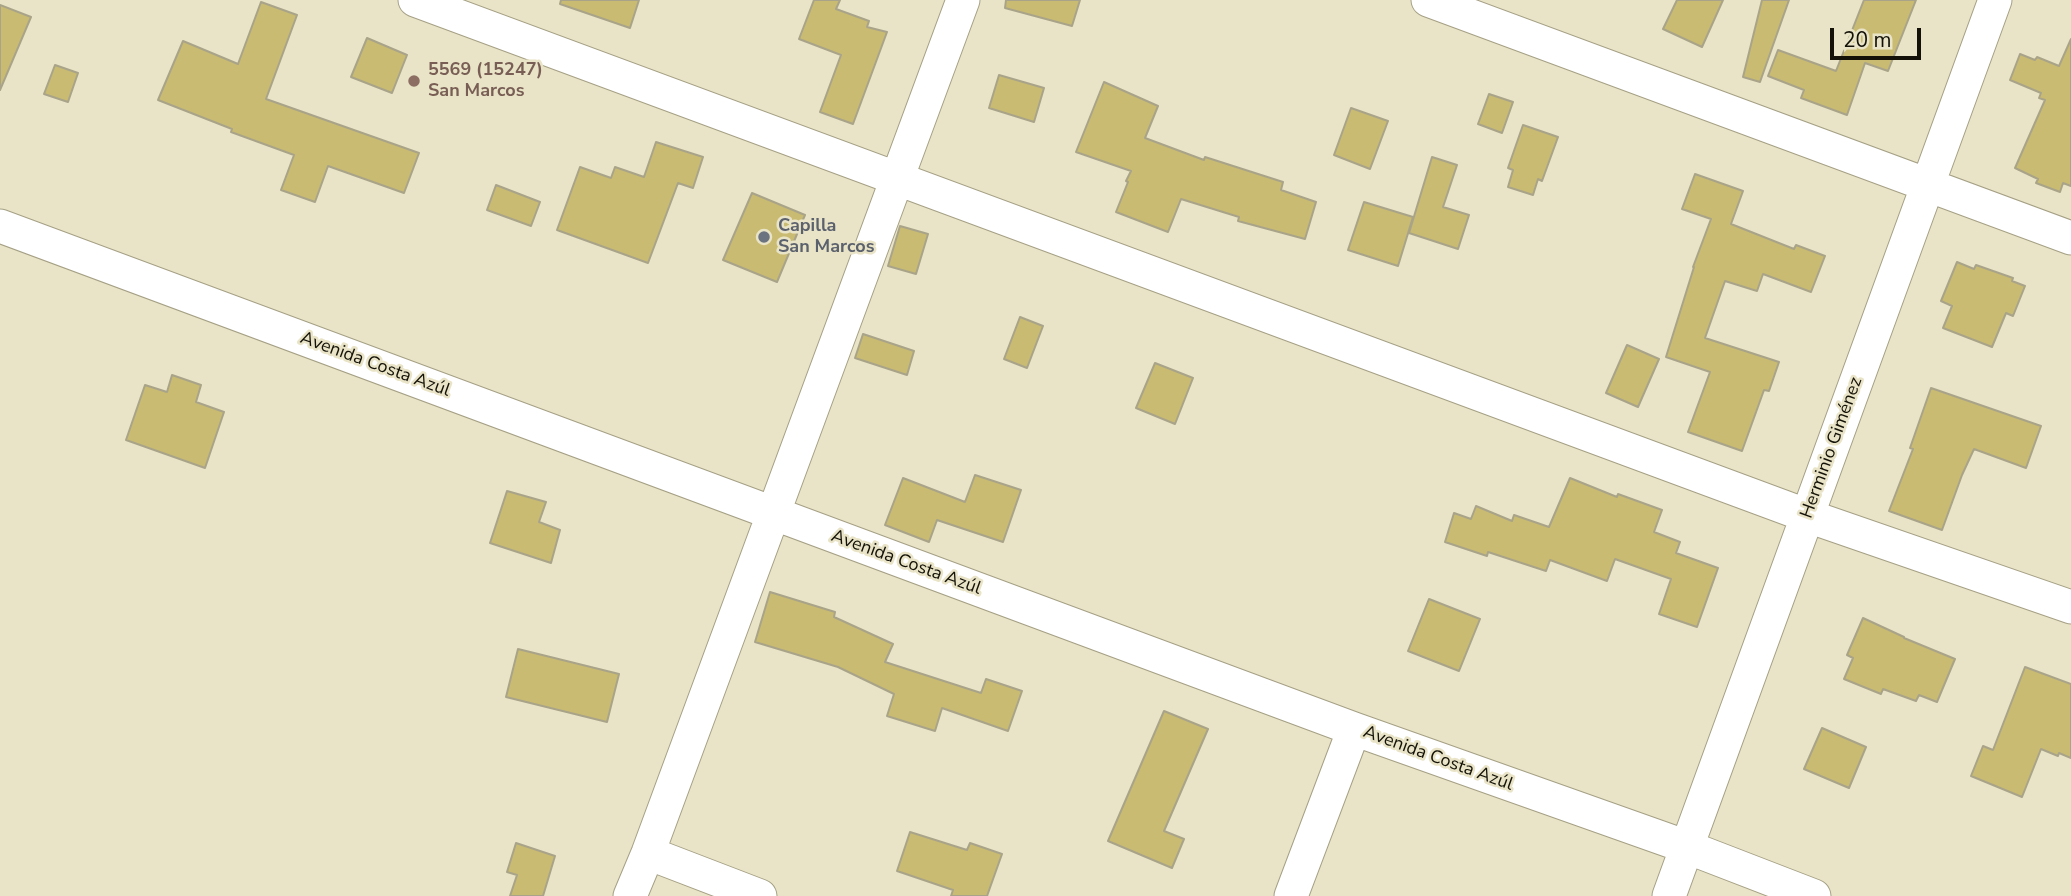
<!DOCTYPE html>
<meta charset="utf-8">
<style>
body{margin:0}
#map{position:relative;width:2071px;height:896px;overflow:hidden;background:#e9e4c7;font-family:"Nunito Sans",sans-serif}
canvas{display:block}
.scale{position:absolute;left:1830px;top:28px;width:91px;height:32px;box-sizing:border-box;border:4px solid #141208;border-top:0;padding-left:9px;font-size:21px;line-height:24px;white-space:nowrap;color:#141208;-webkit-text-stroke:5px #e9e4c7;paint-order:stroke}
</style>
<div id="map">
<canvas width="2071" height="896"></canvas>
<div class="scale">20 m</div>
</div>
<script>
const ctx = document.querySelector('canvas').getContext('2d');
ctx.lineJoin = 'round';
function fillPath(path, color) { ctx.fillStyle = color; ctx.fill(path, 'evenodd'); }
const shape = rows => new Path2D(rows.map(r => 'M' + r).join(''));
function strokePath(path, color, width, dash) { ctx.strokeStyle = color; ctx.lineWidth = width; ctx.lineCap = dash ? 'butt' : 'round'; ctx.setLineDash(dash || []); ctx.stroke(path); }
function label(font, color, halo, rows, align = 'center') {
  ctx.font = font + ' "Nunito Sans",sans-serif'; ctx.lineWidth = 5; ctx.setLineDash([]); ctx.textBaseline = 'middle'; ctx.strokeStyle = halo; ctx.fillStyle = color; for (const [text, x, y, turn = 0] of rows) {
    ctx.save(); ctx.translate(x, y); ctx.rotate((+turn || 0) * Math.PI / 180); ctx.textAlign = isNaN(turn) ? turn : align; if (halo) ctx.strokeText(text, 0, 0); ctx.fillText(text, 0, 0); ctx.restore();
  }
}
const building = shape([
 [561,0,639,0,630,28,560,4,561,0],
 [814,0,840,0,836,9,869,21,867,27,887,32,853,124,820,112,841,55,799,39,814,0],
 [1006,0,1080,0,1072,26,1005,8,1006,0],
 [1677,0,1723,0,1702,47,1663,29,1677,0],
 [1762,0,1789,0,1760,82,1743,77,1762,0],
 [1864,0,1916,0,1888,71,1865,63,1847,115,1801,98,1804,90,1768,76,1778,50,1836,71,1864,0],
 [261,2,297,15,266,99,419,153,404,193,328,166,315,202,281,190,294,155,231,132,232,129,158,100,183,41,238,64,261,2],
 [0,5,31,17,0,90,0,5],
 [367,38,407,55,392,93,351,77,367,38],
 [2071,39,2071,186,2063,183,2060,192,2036,183,2038,179,2015,168,2045,100,2039,98,2041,93,2010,80,2020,54,2035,60,2037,57,2059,66,2071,39],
 [55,65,78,73,68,102,44,94,55,65],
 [999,75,1044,88,1034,122,989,108,999,75],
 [1104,82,1158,106,1145,138,1204,160,1205,157,1283,182,1281,190,1316,202,1305,239,1238,221,1239,217,1181,199,1168,232,1116,212,1128,182,1126,181,1131,171,1076,152,1104,82],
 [1489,94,1513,102,1502,133,1478,124,1489,94],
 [1351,108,1388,121,1370,169,1334,155,1351,108],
 [1523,125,1558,137,1542,181,1538,179,1533,195,1508,187,1513,170,1508,168,1523,125],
 [656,142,703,157,693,188,678,183,648,263,557,230,580,167,611,178,615,167,644,177,656,142],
 [1432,157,1457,165,1443,207,1469,215,1458,249,1409,233,1432,157],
 [1695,174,1743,191,1731,224,1794,249,1796,245,1825,256,1811,292,1763,274,1757,291,1725,281,1705,338,1779,362,1769,391,1764,390,1742,451,1688,432,1710,372,1666,357,1694,267,1693,267,1711,219,1682,209,1695,174],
 [496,185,540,202,531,226,487,210,496,185],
 [752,193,805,215,777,282,723,260,752,193],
 [1364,202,1413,217,1398,266,1348,250,1364,202],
 [900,226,928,234,916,274,888,266,900,226],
 [1957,262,1974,269,1976,265,2013,278,2012,281,2025,286,2013,316,2006,313,1992,347,1943,328,1952,306,1941,301,1957,262],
 [1020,317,1043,326,1027,368,1004,359,1020,317],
 [863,334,914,351,907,375,855,358,863,334],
 [1627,345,1659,359,1638,407,1606,393,1627,345],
 [1155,363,1193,378,1175,424,1136,408,1155,363],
 [172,375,201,385,196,402,224,412,205,468,126,440,145,385,167,392,172,375],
 [1931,388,2041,426,2026,468,1974,449,1962,475,1942,530,1889,511,1913,449,1910,448,1931,388],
 [975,475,1021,490,1003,542,937,520,929,542,885,525,903,478,965,502,975,475],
 [1570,478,1617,497,1618,494,1662,510,1654,532,1680,542,1676,553,1718,568,1697,627,1659,614,1671,579,1615,559,1607,581,1550,560,1546,571,1488,552,1487,556,1445,542,1454,513,1471,519,1476,506,1512,521,1514,515,1549,527,1570,478],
 [507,491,546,502,539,522,560,530,551,563,490,543,507,491],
 [770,592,835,612,834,617,893,644,885,662,981,693,986,679,1022,691,1008,731,942,708,935,731,887,716,894,694,838,667,755,642,770,592],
 [1429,599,1480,619,1459,671,1408,651,1429,599],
 [1863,618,1904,637,1904,638,1955,659,1937,702,1919,695,1916,701,1883,689,1881,694,1844,679,1853,658,1847,655,1863,618],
 [518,649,619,674,607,722,506,697,518,649],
 [2025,667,2071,684,2071,758,2059,753,2058,756,2041,749,2022,797,1971,776,1983,746,1993,750,2025,667],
 [1164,711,1208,729,1164,831,1184,839,1172,868,1108,841,1164,711],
 [1822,728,1866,747,1849,788,1804,769,1822,728],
 [910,832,967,850,970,843,1002,854,987,896,951,896,953,890,897,871,910,832],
 [516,843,555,856,543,896,510,896,517,875,507,872,516,843]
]);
const minor = shape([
 [415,0,1808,516,2071,607],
 [1428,0,2071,238],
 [0,226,1354,729,1687,847,1814,896],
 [648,853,760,896],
 [630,896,648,853,963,0],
 [1291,896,1354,729],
 [1669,896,1995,0]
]);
const markers = [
 [414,81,7,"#8d6e63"],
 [764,237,7,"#6b7280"]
];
const educationNames = [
 ["5569 (15247)",428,71],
 ["San Marcos",428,92]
];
const worshipNames = [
 ["Capilla",778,227],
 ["San Marcos",778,248]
];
const streetNames = [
 ["Avenida Costa Azúl",375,365,20],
 ["Herminio Giménez",1832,448,-70],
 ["Avenida Costa Azúl",906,563,20],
 ["Avenida Costa Azúl",1438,759,20]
];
fillPath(building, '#c9bb71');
strokePath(building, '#a9a489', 2);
strokePath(minor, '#a5a085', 35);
strokePath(minor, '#fff', 33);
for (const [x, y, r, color] of markers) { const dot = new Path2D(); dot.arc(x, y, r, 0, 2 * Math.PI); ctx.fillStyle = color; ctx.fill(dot); strokePath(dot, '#e9e4c7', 2.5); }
label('bold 18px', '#785e54', '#e9e4c7', educationNames, 'left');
label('bold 18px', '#5b616d', '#e9e4c7', worshipNames, 'left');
label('18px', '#141208', '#e9e4c7', streetNames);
</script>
